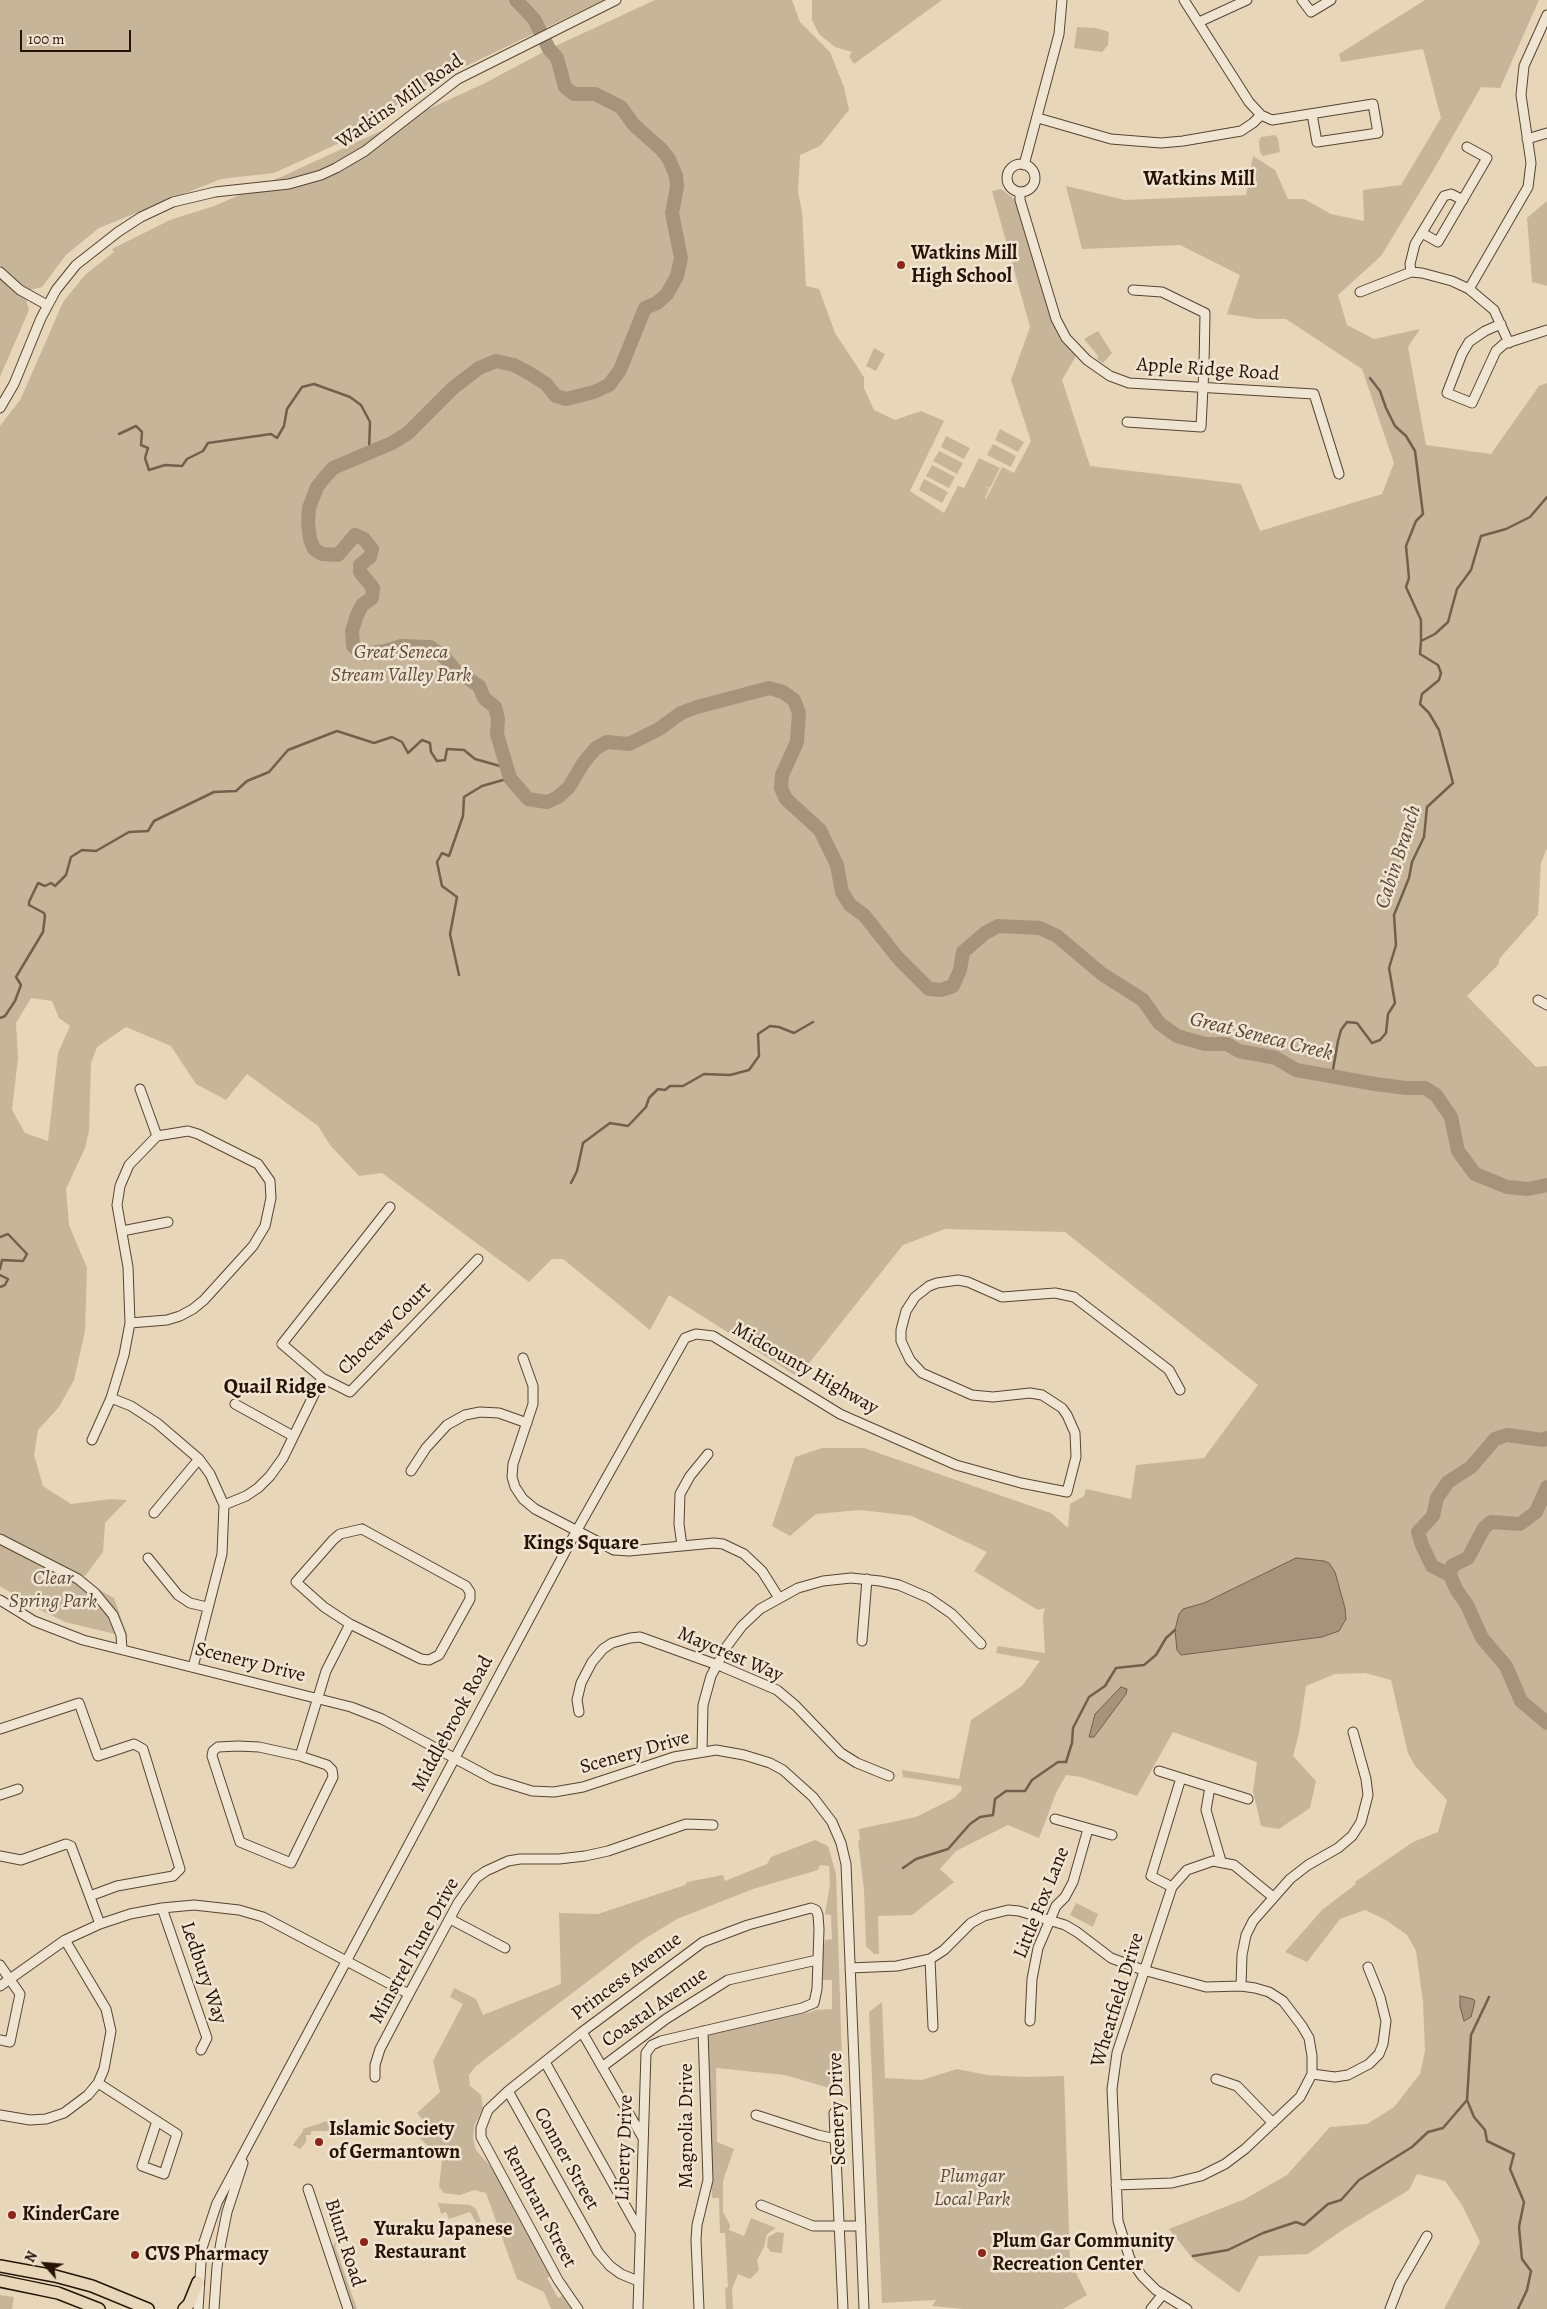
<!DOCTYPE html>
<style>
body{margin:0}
#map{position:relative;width:1547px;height:2309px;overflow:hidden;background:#e8d6b9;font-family:Alegreya,serif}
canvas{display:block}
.north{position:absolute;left:20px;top:2239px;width:50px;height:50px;-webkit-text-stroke:4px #f0e4d2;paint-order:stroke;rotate:297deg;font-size:14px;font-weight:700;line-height:20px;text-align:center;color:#271205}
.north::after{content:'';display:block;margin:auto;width:18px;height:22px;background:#271205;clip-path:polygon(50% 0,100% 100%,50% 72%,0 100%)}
.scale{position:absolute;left:20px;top:30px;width:111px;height:22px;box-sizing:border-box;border:2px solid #271205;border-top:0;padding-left:6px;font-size:15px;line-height:18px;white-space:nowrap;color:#271205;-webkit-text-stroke:4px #f0e4d2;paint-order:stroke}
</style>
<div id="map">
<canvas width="1547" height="2309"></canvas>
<div class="north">N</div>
<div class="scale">100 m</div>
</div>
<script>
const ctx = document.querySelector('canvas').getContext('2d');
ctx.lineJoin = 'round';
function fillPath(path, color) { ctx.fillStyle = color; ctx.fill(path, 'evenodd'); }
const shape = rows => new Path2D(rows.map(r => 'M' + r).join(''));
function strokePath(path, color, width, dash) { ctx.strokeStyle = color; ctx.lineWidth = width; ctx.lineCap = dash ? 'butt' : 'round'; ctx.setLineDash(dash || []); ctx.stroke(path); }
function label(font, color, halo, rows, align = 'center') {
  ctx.font = font + ' Alegreya,serif'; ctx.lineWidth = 5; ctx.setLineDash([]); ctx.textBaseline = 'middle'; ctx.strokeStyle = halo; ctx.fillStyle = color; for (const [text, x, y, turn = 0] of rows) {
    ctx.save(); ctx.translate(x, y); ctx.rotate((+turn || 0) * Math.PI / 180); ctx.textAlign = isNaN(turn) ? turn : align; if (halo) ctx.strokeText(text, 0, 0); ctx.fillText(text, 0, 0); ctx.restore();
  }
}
const green = shape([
 [0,0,604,0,418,89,360,133,320,152,274,173,221,179,99,228,66,255,42,287,29,290,13,280,0,265],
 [655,0,792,0,800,22,830,52,844,87,849,110,820,146,800,155,798,192,802,211,806,286,819,289,835,333,864,377,864,388,874,410,895,420,921,411,944,421,910,491,944,513,958,486,964,488,979,458,1000,468,990,488,985,486,989,489,985,498,986,499,1002,467,1014,473,1031,441,1011,380,1030,327,992,191,1001,189,1017,201,1053,321,1077,354,1062,380,1090,466,1241,484,1260,531,1382,494,1394,463,1362,369,1286,319,1257,319,1227,314,1240,275,1180,245,1082,249,1066,186,1125,200,1246,195,1253,156,1275,170,1288,199,1304,199,1331,214,1364,221,1363,190,1401,185,1441,118,1423,49,1341,62,1339,54,1425,0,1539,0,1500,88,1481,87,1431,174,1381,256,1338,295,1347,325,1374,339,1420,329,1408,347,1426,445,1491,454,1539,386,1547,383,1547,848,1541,863,1538,915,1500,958,1498,965,1467,996,1536,1067,1547,1066,1547,2309,1444,2309,1480,2242,1462,2205,1445,2181,1417,2174,1409,2190,1344,2229,1308,2254,1259,2256,1239,2293,1193,2259,1169,2229,1245,2199,1287,2175,1330,2127,1367,2124,1394,2107,1420,2074,1425,2051,1423,2002,1416,1951,1407,1935,1386,1920,1365,1910,1340,1919,1307,1962,1285,1952,1322,1910,1356,1884,1355,1882,1413,1842,1438,1832,1447,1800,1415,1766,1408,1753,1391,1680,1365,1673,1335,1674,1306,1686,1299,1733,1293,1756,1316,1781,1310,1808,1279,1829,1261,1826,1253,1791,1257,1762,1173,1732,1137,1796,1081,1777,1066,1775,1056,1793,1039,1838,1008,1825,956,1851,940,1869,954,1882,912,1915,878,1916,879,1954,874,1954,866,1946,864,1890,858,1841,860,1840,859,1829,916,1817,954,1798,962,1790,961,1786,903,1777,902,1770,959,1779,971,1720,1022,1686,1040,1661,996,1653,998,1646,1045,1653,1043,1616,1045,1608,1038,1610,974,1571,987,1552,912,1516,860,1510,816,1514,790,1536,772,1526,795,1457,822,1448,864,1448,1051,1513,1068,1528,1070,1504,1084,1496,1086,1489,1131,1499,1136,1465,1204,1458,1258,1385,1065,1232,945,1229,903,1245,798,1377,669,1295,650,1330,563,1259,552,1259,529,1282,382,1173,359,1176,330,1145,318,1126,247,1074,226,1100,196,1084,171,1046,126,1027,97,1047,91,1063,89,1131,85,1148,66,1189,69,1225,87,1268,85,1331,74,1380,59,1407,38,1430,34,1455,43,1486,71,1504,111,1499,127,1500,105,1523,103,1552,85,1576,32,1552,114,1598,128,1637,65,1622,38,1609,0,1586,0,426,20,400,26,387,63,302,85,275,114,252,112,249,170,220,214,206,270,182,485,83,549,49],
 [31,998,52,1001,59,1018,70,1026,58,1053,48,1141,25,1133,12,1110,18,1058,16,1023],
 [812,0,942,0,854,64,849,56,852,52,835,47,819,34,812,20],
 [1077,27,1096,28,1109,32,1108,45,1102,52,1074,48],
 [1275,135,1278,138,1280,152,1263,156,1260,152,1259,141,1261,137],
 [1547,201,1547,286,1532,282,1527,218],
 [0,278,26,299,29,310,0,377],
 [1098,331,1112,353,1103,363,1097,359,1098,356,1084,339],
 [874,348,885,354,876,371,866,366],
 [1000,429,1024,442,1018,452,995,440],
 [946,436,970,448,964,459,941,447],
 [993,444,1016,456,1011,467,987,455],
 [939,451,963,463,957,474,933,461],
 [932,465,955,477,949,488,926,476],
 [924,479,948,492,942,503,919,490],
 [815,1840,828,1846,836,1874,843,2092,785,2075,716,2068,717,2142,734,2149,723,2181,723,2212,730,2225,729,2230,744,2236,751,2218,776,2228,767,2234,764,2247,757,2260,759,2270,750,2279,738,2274,732,2289,733,2309,726,2309,725,2288,728,2287,725,2233,720,2233,719,2198,712,2198,708,2033,811,2012,815,2010,832,2009,832,1980,821,1980,821,1961,825,1940,832,1939,831,1915,825,1914,830,1884,829,1866,820,1865,818,1870,753,1889,677,1919,641,1941,476,2066,469,2075,470,2086,481,2095,483,2108,474,2126,473,2138,476,2150,492,2168,508,2194,551,2276,547,2278,558,2298,562,2296,571,2309,551,2309,544,2292,517,2279,486,2193,474,2190,460,2195,444,2193,439,2187,443,2150,430,2148,420,2138,425,2123,417,2113,440,2092,433,2061,463,2004,450,1997,454,1988,476,1999,483,2015,561,1984,559,1913,598,1914,685,1885,687,1882,723,1875,725,1881,767,1864,771,1857],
 [1076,1903,1098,1914,1093,1927,1070,1915],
 [882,2002,885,2078,922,2080,957,2069,987,2075,1024,2077,1064,2076,1070,2261,1087,2295,1063,2309,963,2309,932,2306,936,2300,882,2303,869,2012],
 [330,2120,336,2124,330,2127,329,2131,311,2131,311,2135,306,2135,306,2142,300,2149,293,2145,303,2131,303,2129],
 [438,2203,470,2205,476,2209,481,2222,477,2224,470,2212,449,2219,446,2212,441,2214],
 [777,2232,784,2233,782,2253,771,2252,767,2247,768,2237],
 [340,2242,335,2246,357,2309,352,2309,332,2249,335,2243],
 [0,2295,14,2297,12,2309,0,2309]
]);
const water = shape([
 [1296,1558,1324,1561,1329,1563,1335,1572,1345,1608,1346,1619,1339,1631,1322,1637,1181,1655,1177,1650,1175,1630,1179,1614,1183,1609,1204,1603,1296,1558],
 [1121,1687,1127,1689,1126,1694,1094,1737,1089,1737,1095,1714,1121,1687],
 [1460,1996,1473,1999,1475,2001,1471,2017,1464,2021,1460,2006,1460,1996]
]);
const stream = shape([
 [1370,378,1380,391,1386,408,1395,426,1406,436,1415,451,1423,514,1416,521,1406,546,1409,578,1406,587,1421,620,1421,641],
 [119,434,136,426,142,432,141,445,148,448,145,458,149,470,165,465,182,466,187,459,203,451,208,443,271,434,277,438,284,426,287,409,302,387,314,384,350,397,361,405,370,422,369,453],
 [459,975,450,934,457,897,442,886,437,862,442,853,449,856,463,816,464,797,482,786,510,778],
 [0,1018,5,1016,15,1001,21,985,16,977,43,932,45,916,44,913,29,905,29,902,38,883,45,886,51,883,55,886,66,875,71,857,82,850,96,851,129,832,148,831,154,821,214,792,236,791,247,781,269,772,288,750,337,731,374,743,392,737,402,742,408,753,422,740,430,743,431,752,437,761,445,760,447,749,464,750,475,759,507,768],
 [1332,1075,1338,1041,1341,1030,1347,1022,1357,1023,1372,1043,1380,1040,1386,1033,1388,1014,1395,1003,1389,968,1396,945,1394,915,1409,878,1412,862,1424,837,1427,807,1453,783,1439,730,1429,713,1420,704,1422,694,1439,680,1441,673,1438,665,1420,654,1421,641,1435,634,1448,622,1457,589,1471,570,1481,536,1506,529,1530,517,1547,497],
 [571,1183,577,1171,583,1143,610,1123,628,1126,646,1107,649,1098,658,1089,665,1090,670,1086,683,1086,704,1074,730,1075,749,1070,759,1056,758,1034,770,1026,779,1027,794,1033,813,1022],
 [0,1237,8,1234,27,1254,23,1261,2,1260,0,1269],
 [0,1275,8,1279,5,1285,0,1287],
 [903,1868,916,1859,948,1849,970,1824,980,1817,993,1815,995,1799,1006,1791,1025,1791,1032,1780,1058,1762,1066,1762,1072,1743,1073,1728,1089,1697,1105,1686,1116,1668,1144,1665,1156,1655,1166,1638,1175,1630],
 [1467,2100,1474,2117,1485,2130,1487,2141,1514,2154,1510,2169,1524,2202,1519,2227,1522,2259,1531,2271,1527,2290,1518,2309],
 [1193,2256,1228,2250,1263,2233,1296,2222,1304,2225,1328,2204,1341,2200,1359,2180,1412,2147,1428,2132,1443,2128,1467,2100,1471,2035,1489,1997]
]);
const river = shape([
 [516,0,534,19,549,49,557,58,565,87,574,94,595,94,621,107,634,125,661,149,669,159,676,176,677,187,672,213,681,258,677,276,667,294,657,303,645,308,620,370,609,385,594,392,566,399,556,396,546,384,529,373,514,365,496,361,479,368,453,388,408,433,392,443,333,468,325,477,317,487,309,508,308,523,310,539,314,549,322,554,338,555,355,535,364,539,372,549,370,557,360,565,360,572,373,588,372,598,362,605,357,615,352,631,353,646,362,654,386,651,401,646,430,647,444,657,455,670,479,686,484,698,495,707,498,719,497,734,510,778,528,799,547,802,558,797,569,787,584,762,596,748,607,742,629,744,659,729,681,713,697,707,769,688,783,692,794,700,799,713,797,742,782,775,781,788,786,799,820,830,837,865,842,892,850,905,864,915,898,958,929,989,941,990,953,986,960,970,963,952,985,933,998,926,1040,928,1057,936,1102,974,1143,1000,1159,1023,1177,1036,1205,1044,1227,1044,1239,1051,1276,1058,1296,1070,1375,1084,1406,1088,1425,1088,1436,1095,1451,1117,1458,1151,1475,1174,1507,1187,1528,1189,1547,1185],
 [1547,1487,1536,1512,1520,1524,1491,1522,1484,1528,1468,1558,1452,1566,1450,1575,1456,1589,1467,1605,1482,1638,1506,1666,1521,1701,1547,1723],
 [1450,1575,1432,1566,1422,1545,1418,1532,1433,1516,1437,1498,1448,1482,1471,1467,1495,1439,1507,1435,1543,1440,1547,1438]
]);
const minor = shape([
 [1184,0,1249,102,1261,115,1272,120,1373,104,1378,133,1317,142,1312,114],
 [1302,0,1311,12,1331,0],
 [1199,22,1247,0],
 [1038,118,1111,139,1161,143,1183,141,1241,131,1253,123,1261,115],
 [1527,139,1547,133],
 '1007 178a14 14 0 1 1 28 0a14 14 0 1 1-28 0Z',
 [1024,165,1059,34,1062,0],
 [1020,192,1020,200,1056,319,1066,338,1087,360,1110,376,1129,383,1314,394,1339,474],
 [1422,233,1438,242,1487,158,1467,147],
 [0,272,20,290,47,305],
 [1411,272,1410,264,1415,244,1444,196,1451,194,1463,200],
 [1469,289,1528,187,1531,163,1521,95,1524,66,1547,15],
 [1360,292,1411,272,1422,273,1452,281,1469,289,1494,310,1509,343],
 [1501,324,1485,331,1469,342,1462,354,1447,393,1472,403,1496,351,1504,344,1547,330],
 [0,408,14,384,41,318,56,290,76,265,118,232,141,217,173,202,215,192,289,184,321,175,336,168,365,151,458,79,616,0],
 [1127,422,1201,427,1204,367,1205,313,1162,292,1133,290],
 [1538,1000,1547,1005],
 [140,1089,157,1136],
 [390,1207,282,1344,322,1378,350,1392,478,1259],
 [122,1231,168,1222],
 [523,1358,533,1386,533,1404,513,1464,512,1477,515,1487,523,1499,535,1509,614,1550,629,1551,714,1543,723,1544,744,1554,762,1571,779,1598],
 [111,1398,131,1406,157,1423,199,1459,210,1474,224,1505,222,1554,193,1667],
 [235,1404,293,1436],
 [92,1440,111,1398,124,1355,130,1323,128,1267,117,1205,120,1186,129,1165,157,1136,188,1131,198,1134,258,1164,270,1181,271,1198,265,1226,253,1246,204,1300,193,1309,180,1316,167,1320,130,1323],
 [411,1471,426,1448,447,1425,465,1415,480,1412,499,1413,527,1423],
 [224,1505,246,1496,258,1488,270,1476,283,1458,322,1378],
 [154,1513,199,1459],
 [362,1529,466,1586,470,1592,470,1599,439,1655,429,1660,421,1659,350,1624,324,1607,296,1582,333,1540,340,1534,362,1529],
 [0,1539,78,1579,95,1593,113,1615,121,1635,122,1649],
 [682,1546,679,1524,680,1494,690,1476,708,1454],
 [148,1558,178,1595,190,1603,207,1607],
 [0,1600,34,1621,83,1640,351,1707,382,1719,493,1779,532,1791,554,1792,583,1787,674,1757,716,1750,744,1755,770,1763,783,1770,813,1797,832,1822,841,1843,846,1864,864,2309],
 [862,1641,867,1579],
 [579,1712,577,1700,581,1683,592,1662,603,1649,612,1643,630,1638,640,1637,723,1667,777,1690,796,1706,841,1753,857,1763,889,1776],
 [0,1729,79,1703,98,1756,134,1744,143,1749,180,1869,173,1876,117,1886,90,1896],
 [702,1751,703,1705,711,1676,727,1646,742,1626,760,1609,798,1588,823,1581,851,1578,880,1581,899,1585,929,1598,952,1614,981,1644],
 [300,1756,259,1747,238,1746,218,1747,213,1751,212,1756,240,1842,291,1863,333,1777,332,1770,327,1765,300,1756,326,1671,350,1624],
 [1159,1771,1248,1799],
 [1210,1787,1206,1810,1221,1861],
 [0,1795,18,1789],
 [1055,1819,1112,1835],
 [0,1856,21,1860,66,1844,71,1846,100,1924],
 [1172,1887,1151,1876,1181,1778],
 [162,1908,207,2038,201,2050],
 [450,1919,505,1948],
 [930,1959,933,2027],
 [0,1965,20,1994,10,2042,0,2040],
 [850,1968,897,1966,930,1959,944,1950,971,1923,984,1916,1008,1910,1019,1911,1065,1925,1077,1932,1111,1958,1143,1970,1206,1987,1241,1986,1255,1988,1269,1992,1283,2001,1302,2026,1309,2038,1312,2056,1312,2074,1300,2097,1245,2149,1225,2164,1201,2176,1172,2183,1116,2185],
 [0,1986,65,1940,100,1924,130,1914,162,1908,194,1905,239,1910,263,1917,409,1994],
 [1241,1986,1242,1955,1246,1935,1253,1921,1290,1879,1308,1865,1338,1848,1352,1836,1361,1822,1368,1795,1366,1779,1353,1732],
 [1030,2021,1032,1979,1038,1948,1056,1906,1065,1897,1073,1882,1088,1829],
 [582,2032,643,2138],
 [545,2062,639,2230],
 [602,2067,666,2019,728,1980,817,1960],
 [1312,2074,1335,2077,1348,2075,1369,2064,1379,2054,1383,2044,1386,2021,1380,1997,1368,1967],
 [375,2077,375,2065,380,2049,409,1994,458,1903,476,1878,486,1871,508,1861,520,1859,559,1859,585,1856,608,1851,686,1824,713,1825],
 [1216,2079,1237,2086,1273,2123],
 [98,2083,177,2134,164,2174,142,2166,157,2121],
 [508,2091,598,2252,610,2266,621,2274,638,2281],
 [834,2113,843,2309],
 [0,2115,30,2120,46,2119,64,2113,88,2095,98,2083,104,2069,111,2031,106,2009,65,1940],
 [756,2115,818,2135,836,2139],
 [308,2189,348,2309],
 [761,2205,813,2226,861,2226],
 [198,2309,202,2248,217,2203,572,1539,685,1338,696,1334,713,1336,840,1414,956,1465,1021,1483,1067,1492,1076,1457,1075,1433,1067,1415,1062,1408,1042,1395,1030,1393,993,1397,972,1395,922,1373,910,1360,901,1341,901,1330,906,1311,915,1297,929,1286,937,1283,958,1280,968,1282,1002,1297,1055,1293,1074,1297,1169,1370,1180,1390],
 [214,2309,217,2267,221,2242,227,2212,243,2163],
 [578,2309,558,2280,481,2137,481,2128,488,2110,508,2091,582,2032,703,1942,748,1925,811,1908,816,1910,818,1915,819,1929,817,1989,814,2003,802,2008,661,2041,652,2045,646,2053,638,2309],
 [699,2309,696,2240,697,2225,708,2180,703,2031],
 [1151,2309,1163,2294],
 [1187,2309,1156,2290,1142,2276,1130,2259,1118,2221,1112,2089,1117,2053,1172,1887,1187,1870,1213,1861,1234,1865,1273,1897],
 [1390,2309,1400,2283,1427,2236]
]);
const major = shape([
 [0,2266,55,2276,92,2286,148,2309],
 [0,2281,58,2293,99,2309],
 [184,2309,189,2304,198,2282]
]);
const markers = [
 [901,265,5,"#8f2418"],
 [319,2142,5,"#8f2418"],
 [12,2215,5,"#8f2418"],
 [364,2242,5,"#8f2418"],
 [982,2253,5,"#8f2418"],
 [135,2255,5,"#8f2418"]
];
const streetNames = [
 ["Watkins Mill Road",400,102,-35],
 ["Apple Ridge Road",1208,370,4],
 ["Choctaw Court",385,1329,-45],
 ["Midcounty Highway",805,1369,30],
 ["Maycrest Way",730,1655,23],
 ["Scenery Drive",250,1663,14],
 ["Middlebrook Road",453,1724,-62],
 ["Scenery Drive",635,1753,-16],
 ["Little Fox Lane",1042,1903,-68],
 ["Minstrel Tune Drive",415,1951,-61],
 ["Ledbury Way",203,1973,71],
 ["Princess Avenue",627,1977,-37],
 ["Wheatfield Drive",1118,2000,-73],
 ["Coastal Avenue",655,2008,-35],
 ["Scenery Drive",838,2109,-92],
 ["Magnolia Drive",687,2126,-90],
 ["Liberty Drive",625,2148,-88],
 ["Conner Street",566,2159,61],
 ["Rembrant Street",539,2207,62],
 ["Blunt Road",344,2243,72]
];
const poiNames = [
 ["Watkins Mill",911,254],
 ["High School",911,277],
 ["Islamic Society",329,2130],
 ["of Germantown",329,2153],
 ["KinderCare",22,2215],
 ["Yuraku Japanese",374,2230],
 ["Restaurant",374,2253],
 ["Plum Gar Community",992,2242],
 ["Recreation Center",992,2265],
 ["CVS Pharmacy",145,2255]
];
const parkNames = [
 ["Great Seneca",401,653],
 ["Stream Valley Park",401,676],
 ["Clear",53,1579],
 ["Spring Park",53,1602],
 ["Plumgar",972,2177],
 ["Local Park",972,2200]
];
const neighbourhoodNames = [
 ["Watkins Mill",1199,180],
 ["Quail Ridge",275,1388],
 ["Kings Square",581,1544]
];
const waterNames = [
 ["Cabin Branch",1399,857,-72],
 ["Great Seneca Creek",1261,1037,14]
];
fillPath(green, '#c7b59a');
fillPath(water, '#a6937c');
strokePath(water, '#735f4c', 1);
strokePath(stream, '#735f4c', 2.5);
strokePath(river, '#a6937c', 14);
strokePath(minor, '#574332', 11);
strokePath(major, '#271205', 14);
strokePath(minor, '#f0e4d2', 9);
strokePath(major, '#e8d6b9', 11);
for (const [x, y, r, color] of markers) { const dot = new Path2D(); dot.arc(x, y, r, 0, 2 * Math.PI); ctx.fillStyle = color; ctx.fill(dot); strokePath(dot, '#f0e4d2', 2); }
label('20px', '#271205', '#f0e4d2', streetNames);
label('bold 20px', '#271205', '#f0e4d2', poiNames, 'left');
label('italic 20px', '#5f4b39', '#f0e4d2', parkNames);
label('bold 21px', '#271205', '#f0e4d2', neighbourhoodNames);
label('italic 21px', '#5a4635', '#f0e4d2', waterNames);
</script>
